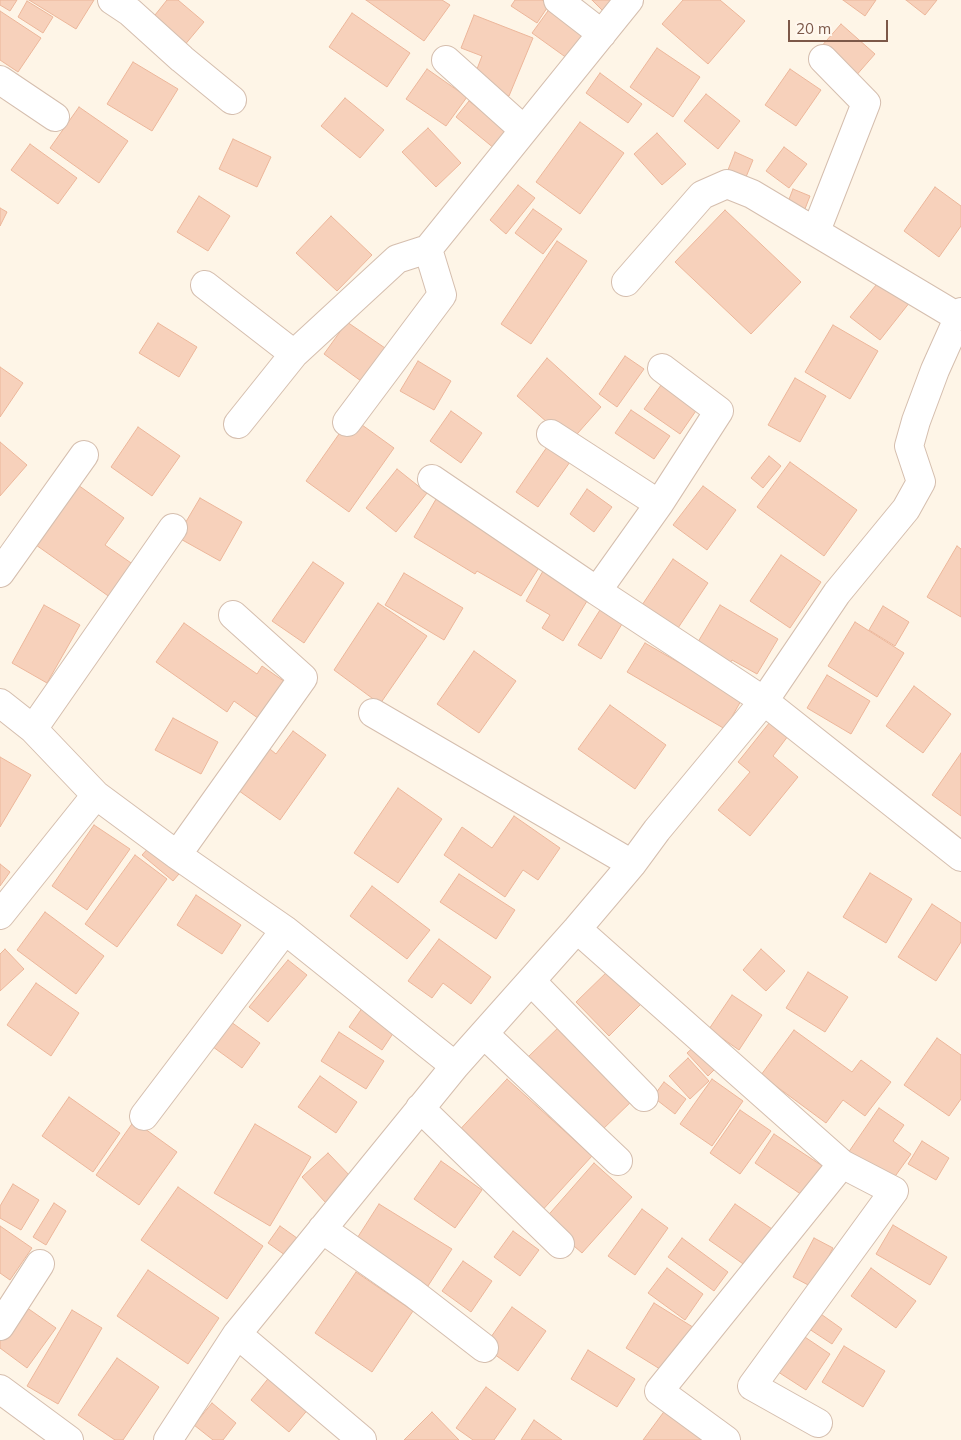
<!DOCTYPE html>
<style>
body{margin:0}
#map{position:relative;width:961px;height:1440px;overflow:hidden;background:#fef5e7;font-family:Mulish,sans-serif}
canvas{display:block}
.scale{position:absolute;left:788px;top:20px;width:100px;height:22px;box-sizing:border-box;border:2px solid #7c5848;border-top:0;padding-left:6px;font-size:15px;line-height:18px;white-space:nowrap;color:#7c5848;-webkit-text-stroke:4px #fff8ef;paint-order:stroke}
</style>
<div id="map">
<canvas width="961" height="1440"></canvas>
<div class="scale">20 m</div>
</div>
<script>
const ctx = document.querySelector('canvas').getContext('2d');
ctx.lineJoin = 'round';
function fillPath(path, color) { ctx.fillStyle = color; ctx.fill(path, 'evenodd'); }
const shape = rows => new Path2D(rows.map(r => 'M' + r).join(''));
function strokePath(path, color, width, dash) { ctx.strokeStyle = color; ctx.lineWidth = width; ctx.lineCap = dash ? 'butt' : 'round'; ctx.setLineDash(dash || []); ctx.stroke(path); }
const building = shape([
 [0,0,17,0,10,11,0,5,0,0],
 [29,0,94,0,76,29,29,0],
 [167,0,178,0,204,22,183,47,151,20,167,0],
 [366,0,442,0,450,5,424,41,366,0],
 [515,0,542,0,549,5,537,23,511,6,515,0],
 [592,0,613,0,602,10,592,0],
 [683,0,720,0,745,21,708,64,662,24,683,0],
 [843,0,876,0,865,16,843,0],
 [906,0,937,0,925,15,906,0],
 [27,1,53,17,43,33,18,17,27,1],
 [553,4,592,32,571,61,532,33,553,4],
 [0,11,41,38,18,72,0,60,0,11],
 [352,13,410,53,387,87,329,47,352,13],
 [474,15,533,38,509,96,472,82,482,56,461,48,474,15],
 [841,24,875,54,854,78,820,48,841,24],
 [657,48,700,77,673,117,630,87,657,48],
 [133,62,178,89,152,131,107,104,133,62],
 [427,69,467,97,446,126,406,99,427,69],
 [790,69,821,90,796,126,765,105,790,69],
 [600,73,642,104,628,123,586,93,600,73],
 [706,94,740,121,718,149,684,121,706,94],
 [345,98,384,130,360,158,321,126,345,98],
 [469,101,508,132,495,149,456,117,469,101],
 [79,107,128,141,99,183,50,148,79,107],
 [580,122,624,153,580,214,536,182,580,122],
 [428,128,461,163,436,187,402,152,428,128],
 [657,133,686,164,662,185,634,154,657,133],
 [233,139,271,157,257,187,219,169,233,139],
 [30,144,77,178,58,204,11,170,30,144],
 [784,147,807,164,789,188,766,171,784,147],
 [735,152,753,160,746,177,728,170,735,152],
 [518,185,535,198,506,234,490,220,518,185],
 [935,187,961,206,961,226,939,257,904,231,935,187],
 [793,189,810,196,803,214,786,207,793,189],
 [199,196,230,216,208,251,177,232,199,196],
 [0,208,7,212,0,226,0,208],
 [533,209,562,229,543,254,515,233,533,209],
 [725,210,801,282,751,334,675,262,725,210],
 [331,216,372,255,337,291,296,253,331,216],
 [557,241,587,261,531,344,501,324,557,241],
 [881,279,910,302,880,340,850,317,881,279],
 [347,322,385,348,361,381,324,354,347,322],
 [158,323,197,347,179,377,139,353,158,323],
 [833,325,878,351,850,399,805,372,833,325],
 [625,356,644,369,617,407,599,394,625,356],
 [547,358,601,407,570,442,517,396,547,358],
 [418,361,451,381,434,410,400,391,418,361],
 [0,367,23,383,0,417,0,367],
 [795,378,826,396,800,442,768,425,795,378],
 [664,381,700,405,680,434,644,409,664,381],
 [631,410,670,436,654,459,615,433,631,410],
 [451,411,482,433,461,463,430,441,451,411],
 [351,417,394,448,349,512,306,481,351,417],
 [138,427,180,456,152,496,111,467,138,427],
 [0,442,27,465,0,496,0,442],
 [547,447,570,462,538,507,516,492,547,447],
 [769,456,781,466,763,488,751,478,769,456],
 [790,462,857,510,824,556,757,507,790,462],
 [397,469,427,493,396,532,366,508,397,469],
 [78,485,124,518,105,545,137,567,114,600,36,545,78,485],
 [703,486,736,510,707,550,673,525,703,486],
 [587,489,612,507,594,532,570,514,587,489],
 [439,494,545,558,521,596,477,571,475,574,414,537,439,494],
 [200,498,242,522,220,561,177,537,200,498],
 [957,546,961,549,961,617,927,597,957,546],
 [781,555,821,582,790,628,750,601,781,555],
 [673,559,708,583,672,637,636,614,673,559],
 [313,562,344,583,304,643,272,621,313,562],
 [547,564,593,591,563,641,542,628,550,615,526,601,547,564],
 [404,573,463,608,444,640,385,605,404,573],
 [378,603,427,636,380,704,334,670,378,603],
 [44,605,80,625,47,683,12,663,44,605],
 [720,605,778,639,757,674,732,660,725,671,692,652,720,605],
 [883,606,909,622,895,646,869,630,883,606],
 [600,610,622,624,601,659,578,645,600,610],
 [855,622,904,653,877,697,828,666,855,622],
 [184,623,257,674,262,666,288,684,262,721,234,701,227,712,156,662,184,623],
 [645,643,742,699,725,729,627,672,645,643],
 [474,651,516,681,479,733,437,704,474,651],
 [827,675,870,701,851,734,807,708,827,675],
 [914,686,951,714,923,753,886,726,914,686],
 [610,705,666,745,635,789,578,749,610,705],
 [173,718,218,742,201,774,155,750,173,718],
 [770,722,788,736,773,756,798,777,750,836,718,810,750,772,738,762,770,722],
 [293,731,326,755,280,820,235,788,265,745,276,754,293,731],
 [961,753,961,816,932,795,961,753],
 [0,757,31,775,0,827,0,757],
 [398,788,442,819,398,883,354,853,398,788],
 [514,816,560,848,538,880,523,870,505,897,444,855,462,827,492,848,514,816],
 [94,825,130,849,87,910,52,886,94,825],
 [153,843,184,868,173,881,142,855,153,843],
 [135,855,167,879,117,947,85,924,135,855],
 [0,864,10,872,0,886,0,864],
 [870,873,912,899,886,943,843,917,870,873],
 [459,874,515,910,496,939,440,902,459,874],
 [372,886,430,930,407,959,350,916,372,886],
 [196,895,241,925,222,954,177,925,196,895],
 [932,904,961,923,961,942,936,981,898,957,932,904],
 [45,912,104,956,76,994,17,950,45,912],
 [439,939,491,977,471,1004,443,983,432,998,408,981,439,939],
 [5,949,24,969,0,991,0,954,5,949],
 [761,949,785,971,766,991,743,970,761,949],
 [288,960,307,975,268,1022,249,1007,288,960],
 [610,969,643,1002,609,1036,576,1002,610,969],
 [808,972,848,997,825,1032,786,1008,808,972],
 [36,983,79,1013,51,1056,7,1025,36,983],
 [732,995,762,1015,739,1050,709,1029,732,995],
 [365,1004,398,1026,382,1050,349,1027,365,1004],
 [227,1019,260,1043,242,1068,209,1044,227,1019],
 [562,1024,635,1098,601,1131,528,1057,562,1024],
 [794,1030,852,1072,861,1060,891,1082,865,1116,843,1100,826,1123,761,1075,794,1030],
 [339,1032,384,1061,366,1089,321,1061,339,1032],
 [937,1038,961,1055,961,1099,949,1116,904,1085,937,1038],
 [698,1043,719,1065,708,1076,687,1053,698,1043],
 [688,1058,709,1081,690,1099,669,1076,688,1058],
 [320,1076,357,1102,336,1133,298,1107,320,1076],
 [507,1079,592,1156,538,1215,453,1137,507,1079],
 [712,1079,743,1101,712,1146,680,1124,712,1079],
 [664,1082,686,1099,675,1114,653,1097,664,1082],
 [69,1097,120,1133,93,1172,42,1136,69,1097],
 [879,1108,904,1125,893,1141,911,1154,891,1182,848,1153,879,1108],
 [740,1110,771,1131,740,1174,710,1153,740,1110],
 [134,1121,177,1152,139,1205,96,1175,134,1121],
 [255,1124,311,1157,270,1226,214,1193,255,1124],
 [774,1134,824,1167,805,1197,755,1163,774,1134],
 [922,1141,949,1158,936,1180,908,1164,922,1141],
 [328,1153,352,1178,326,1203,302,1177,328,1153],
 [441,1161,482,1190,455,1228,414,1199,441,1161],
 [594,1163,632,1197,582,1253,544,1220,594,1163],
 [13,1184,39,1200,21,1230,0,1218,0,1206,13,1184],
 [178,1187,263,1246,227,1299,141,1240,178,1187],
 [54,1203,66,1211,46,1245,33,1237,54,1203],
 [379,1204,452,1249,426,1289,354,1243,379,1204],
 [735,1204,775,1231,749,1268,709,1240,735,1204],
 [642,1209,668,1228,635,1275,608,1256,642,1209],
 [893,1225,947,1257,930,1285,876,1254,893,1225],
 [0,1226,32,1248,10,1280,0,1273,0,1226],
 [280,1226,304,1243,292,1260,268,1243,280,1226],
 [513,1231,539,1250,520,1276,494,1257,513,1231],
 [682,1238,728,1272,714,1291,668,1257,682,1238],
 [814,1238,833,1248,812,1287,793,1277,814,1238],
 [463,1261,492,1281,471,1312,442,1291,463,1261],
 [667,1268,703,1294,685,1320,648,1293,667,1268],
 [871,1268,916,1301,896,1328,851,1296,871,1268],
 [148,1270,219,1318,188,1364,117,1316,148,1270],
 [356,1272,413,1311,372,1372,315,1333,356,1272],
 [654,1303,696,1329,668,1374,626,1348,654,1303],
 [23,1305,56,1328,27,1368,0,1348,0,1337,23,1305],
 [512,1307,546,1331,518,1371,484,1347,512,1307],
 [811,1307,842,1329,832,1344,800,1323,811,1307],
 [72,1310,102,1328,58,1404,27,1386,72,1310],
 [796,1331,830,1354,806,1390,772,1368,796,1331],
 [844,1346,885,1371,863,1407,822,1382,844,1346],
 [588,1350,635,1379,617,1407,571,1379,588,1350],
 [117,1358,159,1387,123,1440,115,1440,78,1415,117,1358],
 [271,1375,310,1407,289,1432,251,1400,271,1375],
 [486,1387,516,1409,494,1440,473,1440,456,1428,486,1387],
 [212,1403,236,1423,223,1440,213,1440,194,1425,212,1403],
 [666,1409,704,1437,702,1440,643,1440,666,1409],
 [432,1412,459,1440,404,1440,432,1412],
 [534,1420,562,1440,521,1440,534,1420]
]);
const minor = shape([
 [112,0,130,12,182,59,232,100],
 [558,0,602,34],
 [446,60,524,130],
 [0,80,55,117],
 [816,231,866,103,823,59],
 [626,282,702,195,727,184,752,194,958,317],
 [205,285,294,354],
 [662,368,719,411,659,504,597,591,764,701,961,857],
 [347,422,442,295,428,249],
 [238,424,294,354,397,259,428,249,629,0],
 [551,434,659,504],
 [432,479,597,591],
 [0,573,84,455],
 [0,703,33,729,96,795,177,855,285,930,455,1066],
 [373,713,632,864],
 [33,729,173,528],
 [177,855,303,678,233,615],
 [0,915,96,795],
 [577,929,842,1164,894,1191,752,1386,818,1423],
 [531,981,644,1097],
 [484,1034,618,1161],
 [420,1108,560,1244],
 [144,1116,285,930],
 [322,1229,413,1293,484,1348],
 [0,1326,40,1264],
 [237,1334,362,1440],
 [0,1389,69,1440],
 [168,1440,237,1334,455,1066,577,929,632,864,657,830,764,701,837,593,906,509,921,482,909,446,916,421,935,370,961,312],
 [726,1440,659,1391,842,1164]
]);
fillPath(building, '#f7d1bb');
strokePath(building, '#ecb69a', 1);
strokePath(minor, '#d5beae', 30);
strokePath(minor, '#fff', 28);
</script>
